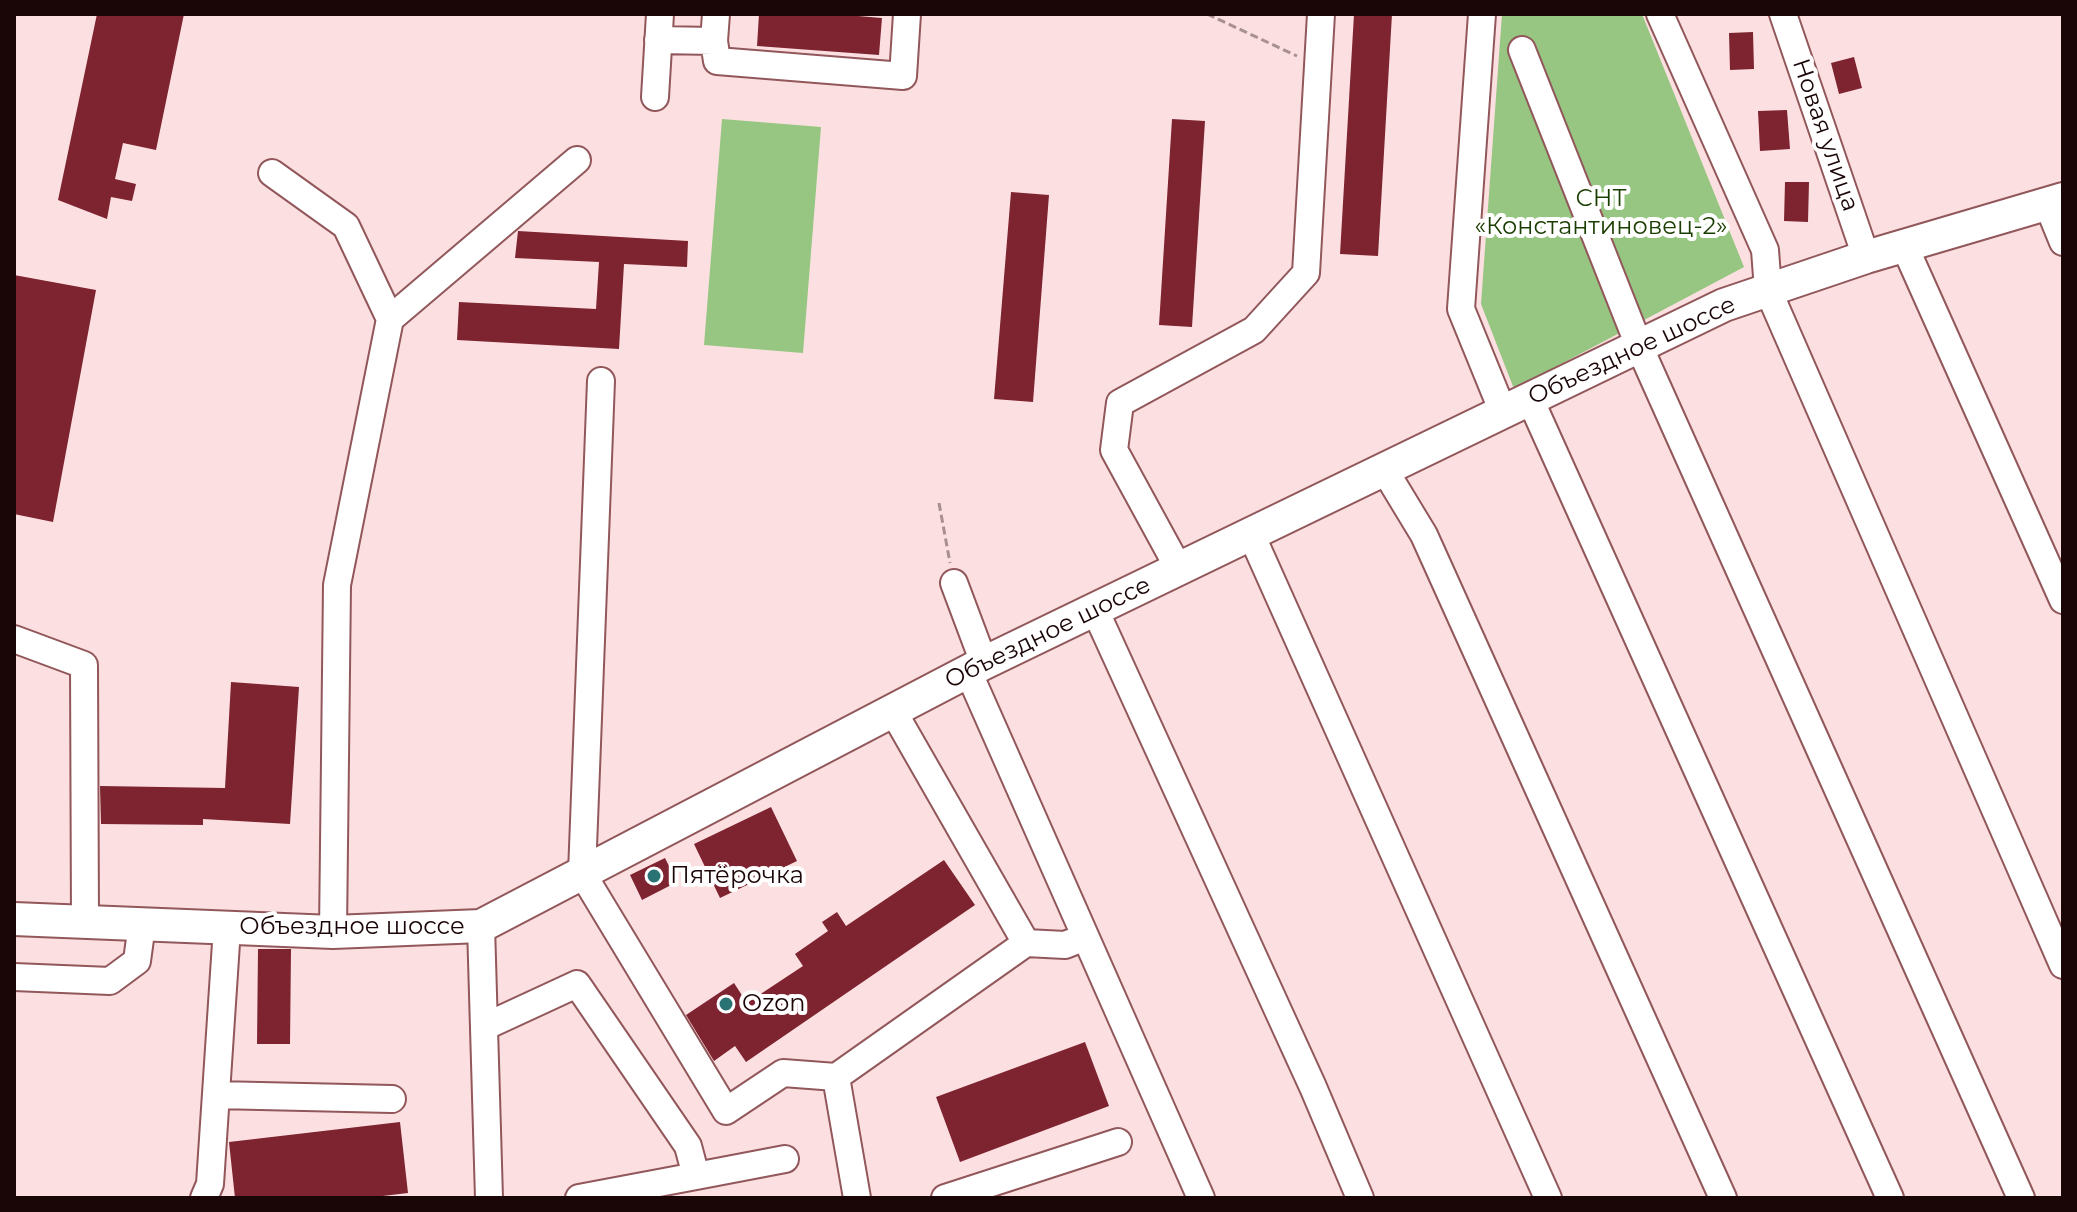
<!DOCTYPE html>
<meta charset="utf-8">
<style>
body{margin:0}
#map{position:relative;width:2077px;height:1212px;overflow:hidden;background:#fce0e1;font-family:Montserrat,sans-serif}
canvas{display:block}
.frame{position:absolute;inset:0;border:16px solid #1a0507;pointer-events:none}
</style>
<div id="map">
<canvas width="2077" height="1212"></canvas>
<div class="frame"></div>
</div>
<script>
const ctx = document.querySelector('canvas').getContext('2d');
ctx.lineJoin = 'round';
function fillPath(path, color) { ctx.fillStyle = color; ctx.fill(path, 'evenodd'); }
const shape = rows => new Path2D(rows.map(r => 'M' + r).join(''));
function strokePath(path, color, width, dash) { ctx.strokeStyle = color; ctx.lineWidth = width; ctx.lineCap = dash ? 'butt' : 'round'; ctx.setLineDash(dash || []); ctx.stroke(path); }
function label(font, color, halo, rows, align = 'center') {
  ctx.font = font + ' Montserrat,sans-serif'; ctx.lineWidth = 8; ctx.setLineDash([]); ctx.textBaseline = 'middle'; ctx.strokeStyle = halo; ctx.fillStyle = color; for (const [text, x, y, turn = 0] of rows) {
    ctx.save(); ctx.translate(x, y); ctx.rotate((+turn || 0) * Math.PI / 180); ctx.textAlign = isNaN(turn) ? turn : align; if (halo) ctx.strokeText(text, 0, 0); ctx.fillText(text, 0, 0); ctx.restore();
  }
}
const green = shape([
 [1502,14,1642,14,1744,267,1514,389,1481,304],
 [722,119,821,127,803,353,704,345]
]);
const building = shape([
 [97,14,184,14,156,150,123,143,115,179,136,184,132,201,111,197,107,219,58,200],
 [759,14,834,14,882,18,879,55,757,46],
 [1354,14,1392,14,1378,256,1340,254],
 [1753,32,1754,69,1730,70,1729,33],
 [1854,57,1862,88,1839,94,1831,63],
 [1787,110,1790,149,1760,151,1758,111],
 [1172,119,1205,121,1192,327,1159,325],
 [1785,182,1809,182,1808,222,1784,221],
 [1011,192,1049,195,1033,402,994,399],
 [518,231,688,241,687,267,624,264,619,349,457,340,459,302,596,309,599,262,515,258],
 [14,275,96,290,53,522,14,514],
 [231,682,299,687,290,824,203,819,203,825,101,824,100,786,225,788],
 [771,807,797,861,720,898,694,844],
 [665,858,677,882,642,900,630,875],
 [944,860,975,905,746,1062,735,1046,714,1061,686,1015,734,983,747,1003,803,966,795,954,828,931,822,922,837,912,846,926],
 [258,949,291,949,290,1044,257,1044],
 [1085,1042,1109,1106,960,1162,936,1097],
 [400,1122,408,1193,366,1198,235,1198,229,1142]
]);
const path = shape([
 [1207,14,1297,56],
 [939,503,950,563]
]);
const minor = shape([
 [716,14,714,41,717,61,903,76,907,14],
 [1482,14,1461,309,1503,412],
 [1660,14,1765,250,1768,290,2063,965],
 [1783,14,1866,257],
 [658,40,714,41],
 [1522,50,1639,346,2021,1198],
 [655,97,660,14],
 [272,173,346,226,390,319,337,585,333,932],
 [2047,203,2063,242],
 [1904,245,2063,600],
 [390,319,577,160],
 [601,381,582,873,726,1111,783,1073,836,1077,1026,943,893,711],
 [1530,399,1890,1198],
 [1384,469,1424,535,1723,1198],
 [1251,534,1548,1198],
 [1179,569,1114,450,1120,403,1254,330,1306,273,1321,14],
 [954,583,984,663],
 [1095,610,1313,1087,1360,1198],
 [14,639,84,665,85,922],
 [968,671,1201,1198],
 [481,926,489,1198],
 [1026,943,1065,945,1085,937],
 [14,977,110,981,137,961,142,924],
 [484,1027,577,984,688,1146,696,1176,579,1198],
 [836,1077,857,1198],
 [216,1095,392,1099],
 [696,1176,785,1159],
 [204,1198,210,1184,227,928],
 [945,1198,1118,1142]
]);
const major = shape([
 [14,919,333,932,481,926,984,663,1724,305,1866,257,2063,199]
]);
const markers = [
 [654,876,8,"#297374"],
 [726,1004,8,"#297374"]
];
const streetNames = [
 ["Новая улица",1825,135,71],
 ["Объездное шоссе",1632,351,-25],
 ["Объездное шоссе",1048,633,-26],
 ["Объездное шоссе",352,927]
];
const parkNames = [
 ["СНТ",1601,199],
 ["«Константиновец-2»",1601,227]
];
const poiNames = [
 ["Пятёрочка",670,876],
 ["Ozon",742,1004]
];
fillPath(green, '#96c681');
fillPath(building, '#7e2330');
strokePath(minor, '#91575a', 30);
strokePath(major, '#91575a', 36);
strokePath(path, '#a88f90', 3, [8, 4]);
strokePath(minor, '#fff', 26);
strokePath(major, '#fff', 32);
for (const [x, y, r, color] of markers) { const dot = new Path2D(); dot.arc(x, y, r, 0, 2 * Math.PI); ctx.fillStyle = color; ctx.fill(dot); strokePath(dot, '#fff', 3); }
label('24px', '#1a0507', '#fff', streetNames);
label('24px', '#1a3d02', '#fff', parkNames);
label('24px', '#1a0507', '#fff', poiNames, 'left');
</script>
